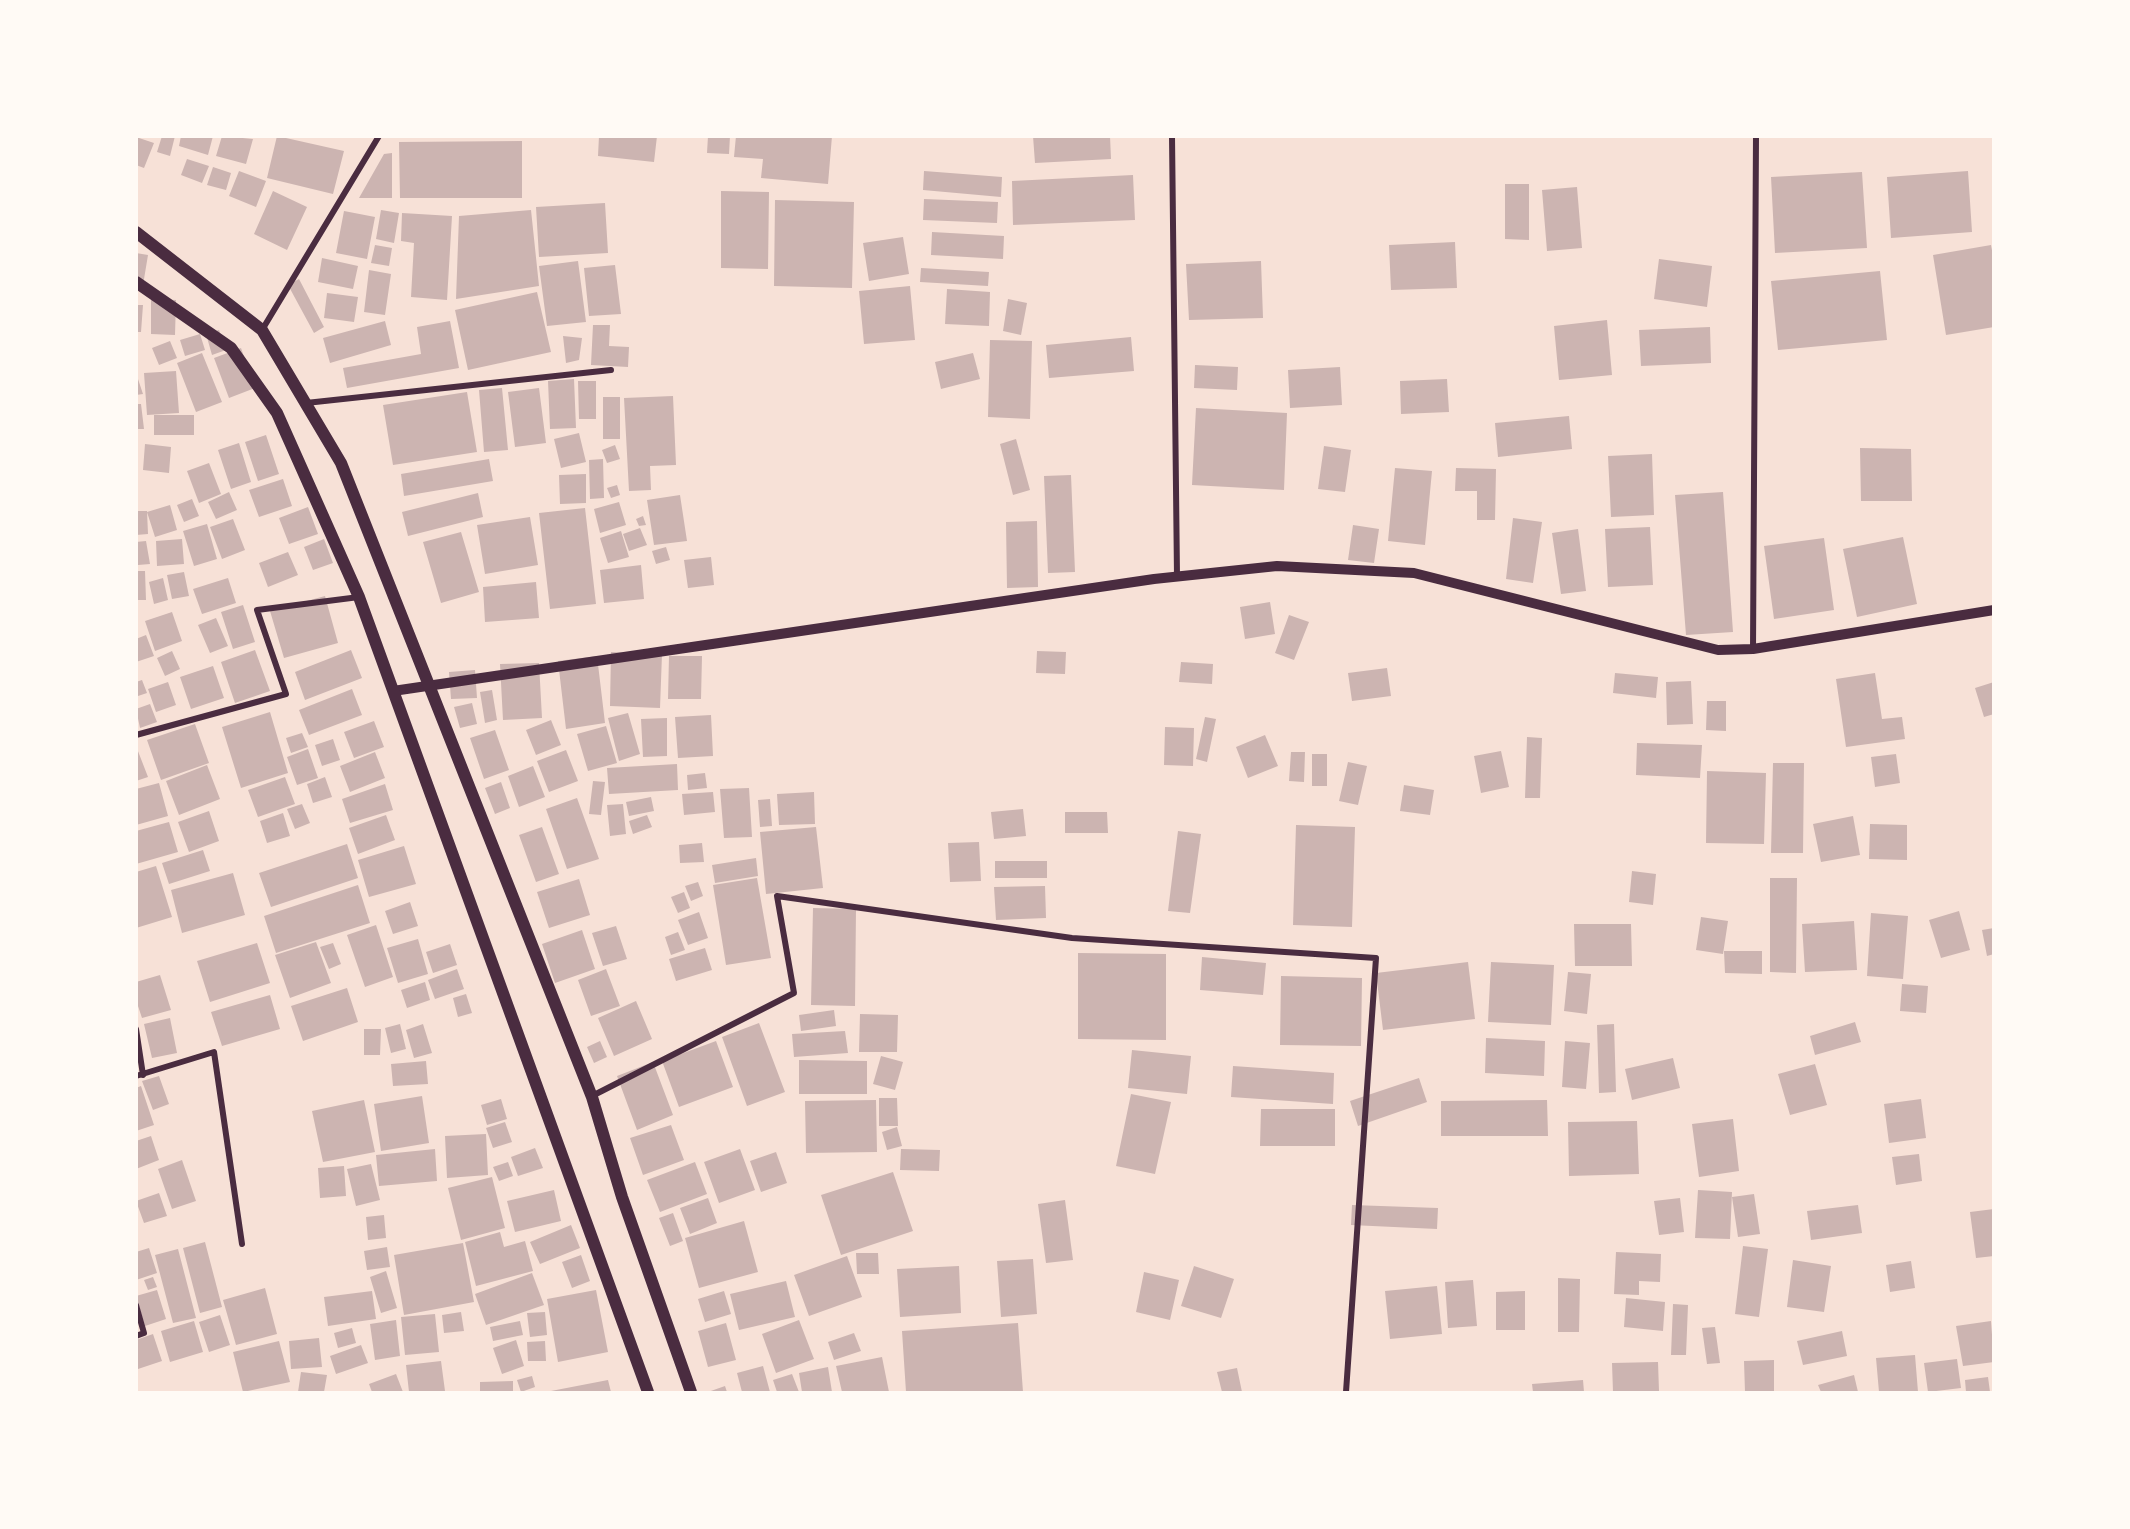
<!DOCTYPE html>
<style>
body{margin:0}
#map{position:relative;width:2130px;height:1529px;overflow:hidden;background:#f7e1d7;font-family:"Varela Round",sans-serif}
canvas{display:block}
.frame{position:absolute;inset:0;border:138px solid #fffaf5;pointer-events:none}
</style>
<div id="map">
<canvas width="2130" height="1529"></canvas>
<div class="frame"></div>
</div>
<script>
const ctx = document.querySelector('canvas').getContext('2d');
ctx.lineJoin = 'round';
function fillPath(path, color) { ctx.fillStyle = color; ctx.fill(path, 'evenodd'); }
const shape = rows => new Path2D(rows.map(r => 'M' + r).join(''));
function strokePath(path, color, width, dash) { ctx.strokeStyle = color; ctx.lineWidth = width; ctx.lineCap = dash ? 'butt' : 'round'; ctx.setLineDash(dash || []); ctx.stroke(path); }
const building = shape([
 [162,136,175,136,170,156,157,152],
 [181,136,213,136,208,155,179,146],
 [222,136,253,139,246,164,216,156],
 [277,136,344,151,333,194,267,178],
 [599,136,657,136,654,162,598,156],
 [708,136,730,136,729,154,707,153],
 [736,136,832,136,828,184,761,178,763,159,734,157],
 [1033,136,1110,136,1111,159,1035,163],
 [136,137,154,143,144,168,136,165],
 [522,141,522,198,400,198,399,142],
 [392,153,392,198,359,198,384,154],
 [187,159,209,166,202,183,181,175],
 [213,167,231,173,226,190,207,185],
 [239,171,266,181,256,207,229,196],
 [924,171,1002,177,1001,197,923,190],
 [1968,171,1972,232,1891,238,1887,177],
 [1862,172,1867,248,1775,253,1771,177],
 [1133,175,1135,220,1013,225,1012,181],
 [1505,184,1529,184,1529,240,1505,239],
 [1577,187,1582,248,1547,251,1542,190],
 [273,191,307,207,287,250,254,234],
 [721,191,769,192,768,269,721,268],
 [924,199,998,202,997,223,923,220],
 [775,200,854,202,852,288,774,286],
 [605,203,608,253,539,257,536,207],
 [381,210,399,213,394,243,376,239],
 [531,210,539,286,456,299,459,216],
 [344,211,375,217,367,259,336,253],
 [402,213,452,216,447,300,411,297,414,243,401,241],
 [932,232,1004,236,1003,259,931,255],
 [903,237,909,274,869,281,863,243],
 [1455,242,1457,288,1391,290,1389,245],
 [375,245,392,248,389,266,371,263],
 [1991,245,1994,261,1994,327,1946,335,1933,255],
 [136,253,148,255,143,285,136,284],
 [322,258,358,266,353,289,318,282],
 [1659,259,1712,266,1707,307,1654,299],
 [578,261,586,322,547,326,539,266],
 [1261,261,1263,318,1189,320,1186,264],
 [615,265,621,314,589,316,584,268],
 [921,268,989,272,988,286,920,282],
 [369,270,391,274,385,315,364,312],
 [1880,271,1887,340,1778,350,1771,281],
 [299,279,324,327,314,333,288,285],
 [910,286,915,340,864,344,859,291],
 [947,289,990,292,989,326,945,324],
 [537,292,551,352,468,370,455,310],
 [327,293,358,297,354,322,324,318],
 [151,299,176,300,175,335,151,334],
 [1008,299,1027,303,1021,335,1003,331],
 [136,305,143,305,141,332,136,332],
 [1607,320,1612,375,1559,380,1554,326],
 [385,321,391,345,330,363,323,338],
 [450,321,459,368,347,388,343,368,421,354,417,327],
 [593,325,610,325,609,346,629,347,628,367,591,365],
 [1710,327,1711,363,1641,366,1639,330],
 [219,330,226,350,212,355,206,334],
 [200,334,205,350,185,356,180,340],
 [563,336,582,338,579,360,566,363],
 [1131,337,1134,371,1049,378,1046,345],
 [990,340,1032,341,1030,419,988,417],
 [170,341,177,358,159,365,152,348],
 [241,348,255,388,229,398,214,358],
 [202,353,222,402,196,412,177,363],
 [973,353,980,379,941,389,935,362],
 [1195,365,1238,367,1237,390,1194,388],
 [1340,367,1342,405,1290,408,1288,370],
 [176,371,179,413,147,415,144,373],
 [136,373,143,394,136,395],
 [574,379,576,428,550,429,548,381],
 [1447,379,1449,412,1401,414,1400,381],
 [578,381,596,381,596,419,579,419],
 [502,388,508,450,484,452,479,390],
 [539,388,546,443,515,447,508,392],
 [467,392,477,452,393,465,383,405],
 [673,396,676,465,650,466,651,490,629,491,624,398],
 [603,397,620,397,620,439,603,439],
 [136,404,141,404,144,429,136,429],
 [1196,408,1287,413,1284,490,1192,485],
 [154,415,194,415,194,435,154,435],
 [1569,416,1572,449,1498,457,1495,423],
 [579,433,586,462,561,468,554,439],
 [266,435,279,474,258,481,245,442],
 [1016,439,1030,490,1013,495,1000,444],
 [239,443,251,482,231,489,218,450],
 [145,444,171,447,169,473,143,470],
 [615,445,620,459,607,463,602,450],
 [1324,446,1351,450,1345,492,1318,489],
 [1860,448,1911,449,1912,501,1861,501],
 [1652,454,1654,515,1611,517,1608,456],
 [489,459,493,481,404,496,401,474],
 [603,459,604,498,590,499,589,460],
 [209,463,221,494,199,503,187,471],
 [1395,468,1432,471,1425,545,1388,541],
 [1456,468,1496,469,1495,520,1477,520,1477,491,1455,491],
 [586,474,586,503,560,504,559,475],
 [1071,475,1075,572,1048,573,1044,476],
 [283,479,292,506,259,517,249,490],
 [617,485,620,495,611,498,607,488],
 [229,492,237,510,216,519,208,502],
 [1723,492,1733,632,1686,635,1675,495],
 [478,493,483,517,408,536,402,512],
 [680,495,687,541,654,545,647,500],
 [192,499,199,516,184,522,177,505],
 [619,502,626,525,600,533,594,509],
 [170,505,177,530,155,537,147,512],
 [308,507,318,534,289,544,279,518],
 [585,508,596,604,550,609,539,513],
 [136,511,147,511,148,534,136,535],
 [643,516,646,525,639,526,636,519],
 [530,517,538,565,485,574,477,525],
 [1513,518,1542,522,1533,583,1506,579],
 [233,519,245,550,222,559,210,527],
 [1037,521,1038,587,1007,588,1006,522],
 [207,524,217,559,194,566,183,531],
 [1353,525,1379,529,1374,563,1348,560],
 [1650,527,1653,585,1608,587,1605,529],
 [640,528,647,545,629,551,623,534],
 [1578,529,1586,591,1561,594,1552,533],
 [621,531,629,557,608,563,600,538],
 [461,532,479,592,441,603,423,542],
 [1903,537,1917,604,1857,617,1843,549],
 [1824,538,1834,610,1774,619,1764,546],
 [182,539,184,564,157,566,156,541],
 [324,539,333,563,313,570,304,547],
 [146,541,150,564,138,565,136,542],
 [666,547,670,560,656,564,652,551],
 [288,552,298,575,268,587,259,563],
 [711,557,714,585,688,588,684,560],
 [641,565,644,599,604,603,600,570],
 [136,571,145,571,146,600,136,600],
 [184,572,189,596,172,599,167,575],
 [163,578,168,600,154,604,149,582],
 [228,578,236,603,202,614,193,589],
 [536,582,539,618,485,622,483,587],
 [325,596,338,643,284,658,270,611],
 [1270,602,1275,634,1245,639,1240,607],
 [243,605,255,642,233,649,221,612],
 [172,612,182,641,155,651,145,621],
 [1289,615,1309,622,1294,660,1275,653],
 [216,618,228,646,210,653,198,625],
 [146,635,154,656,136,662,136,639],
 [255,650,270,691,235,703,221,662],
 [351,650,362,678,305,700,295,672],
 [172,651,180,669,165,676,157,658],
 [1037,651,1066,652,1065,674,1036,673],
 [611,652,662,654,660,708,610,706],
 [597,656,605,723,566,729,558,661],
 [669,656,702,656,701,699,668,699],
 [1181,662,1213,664,1212,684,1179,682],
 [539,663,542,718,503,720,500,664],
 [213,666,224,698,191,709,180,677],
 [1387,668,1391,696,1352,701,1348,673],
 [475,670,477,698,451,699,449,672],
 [1615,673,1658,677,1656,698,1613,693],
 [1875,673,1882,719,1902,717,1905,739,1846,747,1836,679],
 [142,680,147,693,138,696,136,682],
 [1691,681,1693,724,1667,725,1666,682],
 [168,682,176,705,156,712,148,689],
 [1994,682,1994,714,1984,717,1975,688],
 [352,689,362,715,309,735,299,710],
 [492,690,497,720,485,723,480,692],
 [1707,701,1726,701,1726,731,1706,730],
 [472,703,477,724,460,728,454,707],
 [150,704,157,722,140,728,136,709],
 [270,712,288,773,241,788,222,727],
 [628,713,640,754,619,761,608,718],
 [711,715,713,756,678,758,675,717],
 [1205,717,1216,719,1207,762,1196,759],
 [667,718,667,756,643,757,641,719],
 [551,720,561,745,536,755,526,730],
 [374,721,384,747,354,758,344,732],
 [195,724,209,763,161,780,147,740],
 [606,726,617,763,588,771,577,734],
 [1165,727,1194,728,1193,766,1164,765],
 [495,730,509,770,484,779,470,738],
 [302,733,308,747,291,753,286,738],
 [1265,735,1278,766,1248,778,1236,747],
 [1527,737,1542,738,1540,798,1525,798],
 [333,739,340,760,322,766,315,745],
 [1637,743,1702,745,1700,778,1636,775],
 [136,746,148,777,136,781],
 [308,749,318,778,297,785,287,757],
 [566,750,578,781,549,792,537,761],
 [1501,751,1509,787,1481,793,1474,756],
 [375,752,385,778,350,792,340,766],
 [1291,752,1305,752,1304,782,1289,781],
 [1312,754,1327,754,1327,786,1312,786],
 [1896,754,1900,783,1875,787,1871,757],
 [1348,762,1367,766,1358,805,1339,801],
 [1773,763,1804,763,1803,853,1771,853],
 [677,764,678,790,609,794,607,768],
 [207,765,220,799,179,815,166,781],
 [533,766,545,797,519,807,508,776],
 [1707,771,1766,773,1764,844,1706,843],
 [705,773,707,788,688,790,687,775],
 [285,777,295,804,258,817,248,790],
 [325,777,332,797,313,803,307,784],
 [593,781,605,782,601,815,589,814],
 [501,782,510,808,495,814,485,788],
 [159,783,168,816,136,825,136,789],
 [385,784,393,810,350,823,342,799],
 [1404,785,1434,790,1430,815,1400,811],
 [749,788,752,837,724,838,720,789],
 [713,792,715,812,684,815,682,794],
 [814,792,815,824,779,825,777,794],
 [651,797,654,811,629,816,626,802],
 [577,798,599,859,567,869,546,809],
 [770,799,772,826,760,827,758,800],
 [302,804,310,823,295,829,287,809],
 [623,804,626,834,610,836,607,805],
 [1023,809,1026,836,994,839,991,812],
 [209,811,219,841,189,852,178,822],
 [1065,812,1107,812,1108,833,1065,833],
 [283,813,290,836,267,843,260,821],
 [386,815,395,840,358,854,349,828],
 [647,815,652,827,633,834,629,821],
 [1853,816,1860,855,1821,862,1813,824],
 [169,822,178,852,136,864,136,831],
 [1870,824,1907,825,1907,860,1869,859],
 [1296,825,1355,827,1352,927,1293,925],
 [542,827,559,874,536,882,519,835],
 [816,827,823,888,766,894,760,832],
 [1178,831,1201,834,1190,913,1168,911],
 [979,842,981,881,950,882,948,843],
 [702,843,704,862,680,863,679,845],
 [347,844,358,878,271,907,259,873],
 [404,846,416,884,369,897,358,860],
 [203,850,210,871,169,884,162,863],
 [756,858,758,876,715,883,712,865],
 [995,861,1047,861,1047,878,995,878],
 [156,866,172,917,136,928,136,872],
 [1632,871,1656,874,1653,905,1629,902],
 [233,873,245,915,182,933,171,890],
 [757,878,771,958,726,965,713,885],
 [1770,878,1797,878,1796,973,1770,972],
 [579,879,590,915,549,928,537,892],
 [698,882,703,896,691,901,685,886],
 [358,885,370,923,276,953,264,916],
 [1045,886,1046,918,996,920,994,887],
 [684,892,690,908,678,913,671,897],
 [410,902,418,926,393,934,385,911],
 [813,908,856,909,855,1006,811,1005],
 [1959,911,1970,950,1941,958,1929,920],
 [699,912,708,938,688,945,678,920],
 [1871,913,1908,916,1903,979,1867,976],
 [1701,917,1728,921,1723,954,1696,950],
 [1854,921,1857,970,1805,972,1802,924],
 [1574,924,1631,924,1632,966,1575,966],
 [376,925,393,977,365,987,347,935],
 [616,926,627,959,603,966,592,933],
 [1994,928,1994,954,1987,956,1982,930],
 [582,930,595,969,555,983,542,944],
 [678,932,685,950,671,955,665,937],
 [418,939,428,974,398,983,387,948],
 [316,942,331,983,290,998,275,955],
 [257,943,270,983,210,1002,197,961],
 [333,943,341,964,329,969,320,947],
 [450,944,457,965,433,973,426,952],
 [705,948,712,970,676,981,669,959],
 [1724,951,1762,951,1762,974,1725,973],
 [1078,953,1166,954,1166,1040,1078,1039],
 [1202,957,1266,963,1263,995,1200,990],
 [1468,962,1475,1019,1383,1030,1376,973],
 [1491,962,1554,965,1551,1025,1488,1022],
 [457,969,464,989,435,999,428,980],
 [606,969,620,1006,591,1016,578,980],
 [1568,972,1591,974,1587,1014,1564,1011],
 [160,975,171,1010,142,1018,136,1000,136,982],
 [1281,976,1362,978,1361,1046,1280,1045],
 [425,982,430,1000,407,1008,401,990],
 [1902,984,1928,986,1926,1013,1900,1011],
 [347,988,358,1022,303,1041,291,1006],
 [466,994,472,1013,458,1017,453,998],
 [270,995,280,1029,222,1046,211,1012],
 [636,1001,652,1039,614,1056,598,1018],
 [834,1010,836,1026,801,1031,799,1015],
 [860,1014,898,1015,897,1052,859,1052],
 [170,1018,177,1053,152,1058,144,1024],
 [1855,1022,1861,1042,1815,1055,1810,1036],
 [759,1023,785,1092,747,1106,722,1037],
 [400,1024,406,1049,391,1053,385,1028],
 [423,1024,432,1053,414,1058,406,1030],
 [1614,1024,1616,1092,1599,1093,1597,1025],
 [364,1029,381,1029,380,1055,364,1055],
 [845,1031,848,1053,794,1057,792,1034],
 [1486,1038,1545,1041,1544,1076,1485,1073],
 [600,1041,607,1057,594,1063,587,1047],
 [716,1041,733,1087,679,1107,662,1061],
 [1565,1041,1590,1043,1586,1089,1562,1087],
 [1132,1050,1191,1056,1187,1094,1128,1088],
 [881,1056,903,1062,895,1090,873,1084],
 [1673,1058,1680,1088,1632,1100,1625,1069],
 [799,1060,867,1061,867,1094,799,1094],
 [426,1061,428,1084,393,1086,391,1064],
 [653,1062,673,1115,637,1130,617,1076],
 [1815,1064,1827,1105,1790,1115,1778,1074],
 [1233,1066,1334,1073,1333,1104,1231,1097],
 [159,1076,169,1104,153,1110,142,1081],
 [1419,1078,1427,1102,1358,1126,1350,1101],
 [141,1086,154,1125,136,1131,136,1088],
 [1131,1094,1171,1102,1155,1174,1116,1166],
 [422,1096,429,1143,381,1151,374,1104],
 [879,1098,897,1098,898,1126,879,1126],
 [501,1099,507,1119,487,1125,481,1105],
 [1921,1099,1926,1138,1889,1143,1884,1104],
 [364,1100,375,1152,323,1162,312,1111],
 [876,1100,877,1152,806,1153,805,1101],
 [1547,1100,1548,1136,1441,1136,1441,1101],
 [1261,1109,1335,1109,1335,1146,1260,1146],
 [1733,1119,1739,1171,1699,1177,1692,1124],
 [1637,1121,1639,1174,1569,1176,1568,1122],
 [505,1122,512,1142,493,1148,486,1128],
 [671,1125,684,1160,643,1175,630,1138],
 [897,1127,902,1146,887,1150,882,1132],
 [486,1134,488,1175,447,1178,445,1136],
 [151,1136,159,1160,136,1169,136,1141],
 [535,1148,543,1168,518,1176,511,1157],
 [435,1149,437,1181,379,1186,376,1155],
 [740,1149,755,1190,719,1203,704,1162],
 [901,1149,940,1150,939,1171,900,1170],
 [776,1152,787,1183,761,1192,750,1161],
 [1919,1154,1922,1181,1896,1185,1892,1157],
 [182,1160,196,1201,172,1209,158,1169],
 [508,1162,513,1176,499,1181,493,1167],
 [695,1162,707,1194,660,1212,647,1180],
 [371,1164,380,1200,356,1206,347,1169],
 [344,1166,346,1196,320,1198,318,1168],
 [893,1172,913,1231,841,1255,821,1195],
 [492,1177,505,1228,461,1240,448,1188],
 [554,1190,561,1221,515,1232,507,1201],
 [1698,1190,1732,1192,1730,1239,1695,1238],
 [159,1193,167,1216,144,1223,136,1201],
 [1754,1194,1760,1234,1738,1237,1732,1197],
 [708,1198,717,1223,690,1234,680,1208],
 [1680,1198,1684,1232,1659,1235,1654,1201],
 [1065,1200,1073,1260,1046,1263,1038,1204],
 [1352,1205,1438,1208,1437,1229,1351,1225],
 [1858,1205,1862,1233,1811,1240,1807,1211],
 [1994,1209,1994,1256,1976,1258,1970,1212],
 [673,1213,683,1241,670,1246,659,1218],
 [384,1215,386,1238,368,1240,366,1217],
 [744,1221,758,1272,699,1288,685,1238],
 [571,1225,580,1248,540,1264,530,1242],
 [500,1232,504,1247,525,1241,533,1271,476,1286,465,1242],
 [205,1242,222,1307,200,1313,183,1248],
 [463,1243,474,1302,404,1315,394,1255],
 [1743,1246,1768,1249,1759,1317,1735,1314],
 [387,1247,390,1267,367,1270,364,1251],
 [149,1248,157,1273,136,1280,136,1252],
 [178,1249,196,1318,173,1323,155,1255],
 [1616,1252,1661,1254,1660,1282,1639,1281,1639,1295,1614,1294],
 [856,1253,878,1253,879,1274,857,1274],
 [581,1255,590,1281,572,1288,562,1262],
 [847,1256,862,1297,809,1316,794,1275],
 [1033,1259,1037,1314,1001,1317,997,1261],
 [1793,1260,1831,1266,1824,1312,1787,1307],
 [1911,1261,1915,1288,1890,1292,1886,1265],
 [959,1266,961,1313,900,1317,897,1269],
 [1194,1266,1234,1279,1221,1318,1181,1306],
 [386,1271,397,1308,381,1313,370,1277],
 [1144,1272,1179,1280,1170,1320,1136,1312],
 [532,1273,544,1305,486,1325,475,1294],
 [153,1277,157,1287,148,1290,144,1280],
 [1558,1278,1580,1279,1579,1332,1558,1332],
 [1473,1280,1477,1326,1448,1328,1445,1282],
 [786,1281,795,1317,739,1330,730,1294],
 [1437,1286,1442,1334,1390,1339,1385,1291],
 [265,1288,277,1334,236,1345,223,1300],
 [157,1290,166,1319,145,1326,136,1296],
 [596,1290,608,1352,558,1362,547,1299],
 [372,1291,376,1319,328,1326,324,1297],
 [724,1291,731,1314,705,1322,698,1299],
 [1525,1291,1525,1330,1496,1330,1496,1292],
 [1626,1298,1665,1302,1663,1331,1624,1327],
 [1673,1304,1688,1305,1686,1355,1671,1355],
 [461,1312,464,1331,444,1333,442,1315],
 [545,1312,547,1335,530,1337,527,1313],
 [435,1314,439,1352,405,1355,401,1317],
 [220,1315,230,1345,209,1352,199,1322],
 [396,1320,400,1356,375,1360,370,1324],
 [799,1320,814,1359,776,1373,762,1334],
 [194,1321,203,1352,170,1362,161,1331],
 [520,1321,523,1335,493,1341,490,1327],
 [1991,1321,1994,1362,1963,1366,1956,1326],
 [726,1323,736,1360,708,1367,698,1331],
 [1018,1323,1023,1392,906,1392,902,1331],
 [1715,1327,1720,1363,1707,1364,1702,1328],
 [352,1328,356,1343,338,1348,334,1333],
 [1842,1331,1847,1356,1803,1365,1797,1341],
 [854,1333,861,1351,834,1360,828,1342],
 [153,1334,162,1361,138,1369,136,1340],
 [319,1338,322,1367,291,1369,289,1341],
 [516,1340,524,1366,502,1374,493,1348],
 [279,1341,290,1382,243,1392,233,1352],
 [545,1341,546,1361,528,1361,527,1342],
 [361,1345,368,1363,336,1374,330,1356],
 [1915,1355,1918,1392,1879,1392,1876,1358],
 [882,1357,889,1392,842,1392,836,1366],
 [1957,1359,1961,1388,1928,1392,1924,1363],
 [1774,1360,1774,1392,1745,1392,1744,1361],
 [441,1361,445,1391,409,1392,406,1365],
 [1658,1362,1659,1391,1613,1392,1612,1363],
 [763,1366,770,1392,742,1392,737,1373],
 [828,1367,832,1392,802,1392,799,1373],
 [1237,1368,1242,1392,1222,1392,1217,1372],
 [301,1372,327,1375,324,1392,298,1392],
 [396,1374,403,1392,372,1392,369,1384],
 [792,1374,799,1392,777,1392,773,1380],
 [1854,1375,1858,1392,1821,1392,1818,1385],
 [532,1376,535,1387,521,1392,517,1380],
 [1988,1377,1990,1392,1966,1392,1965,1380],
 [608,1380,611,1392,551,1392,551,1391],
 [1583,1380,1584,1392,1533,1392,1532,1384],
 [513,1381,513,1392,480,1392,480,1382],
 [725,1386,727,1392,708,1392]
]);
const minor = shape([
 [1172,136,1177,576],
 [262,330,379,136],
 [306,403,611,370],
 [1753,649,1756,136],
 [136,735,286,694,257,610,359,597],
 [136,1029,143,1075],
 [136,1076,214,1052,242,1244],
 [592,1096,794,993,777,896,1072,938,1376,958,1346,1392],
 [136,1305,144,1333,136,1336]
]);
const tertiary = shape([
 [393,691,1154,579,1277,566,1414,573,1718,650,1753,649,1994,610]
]);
const secondary = shape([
 [136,232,262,330,341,463,592,1097,622,1197,691,1392],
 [136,282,231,348,277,413,359,597,648,1392]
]);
fillPath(building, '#ccb4b1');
strokePath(minor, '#4a2c40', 6);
strokePath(tertiary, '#4a2c40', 10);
strokePath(secondary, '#4a2c40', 12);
</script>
